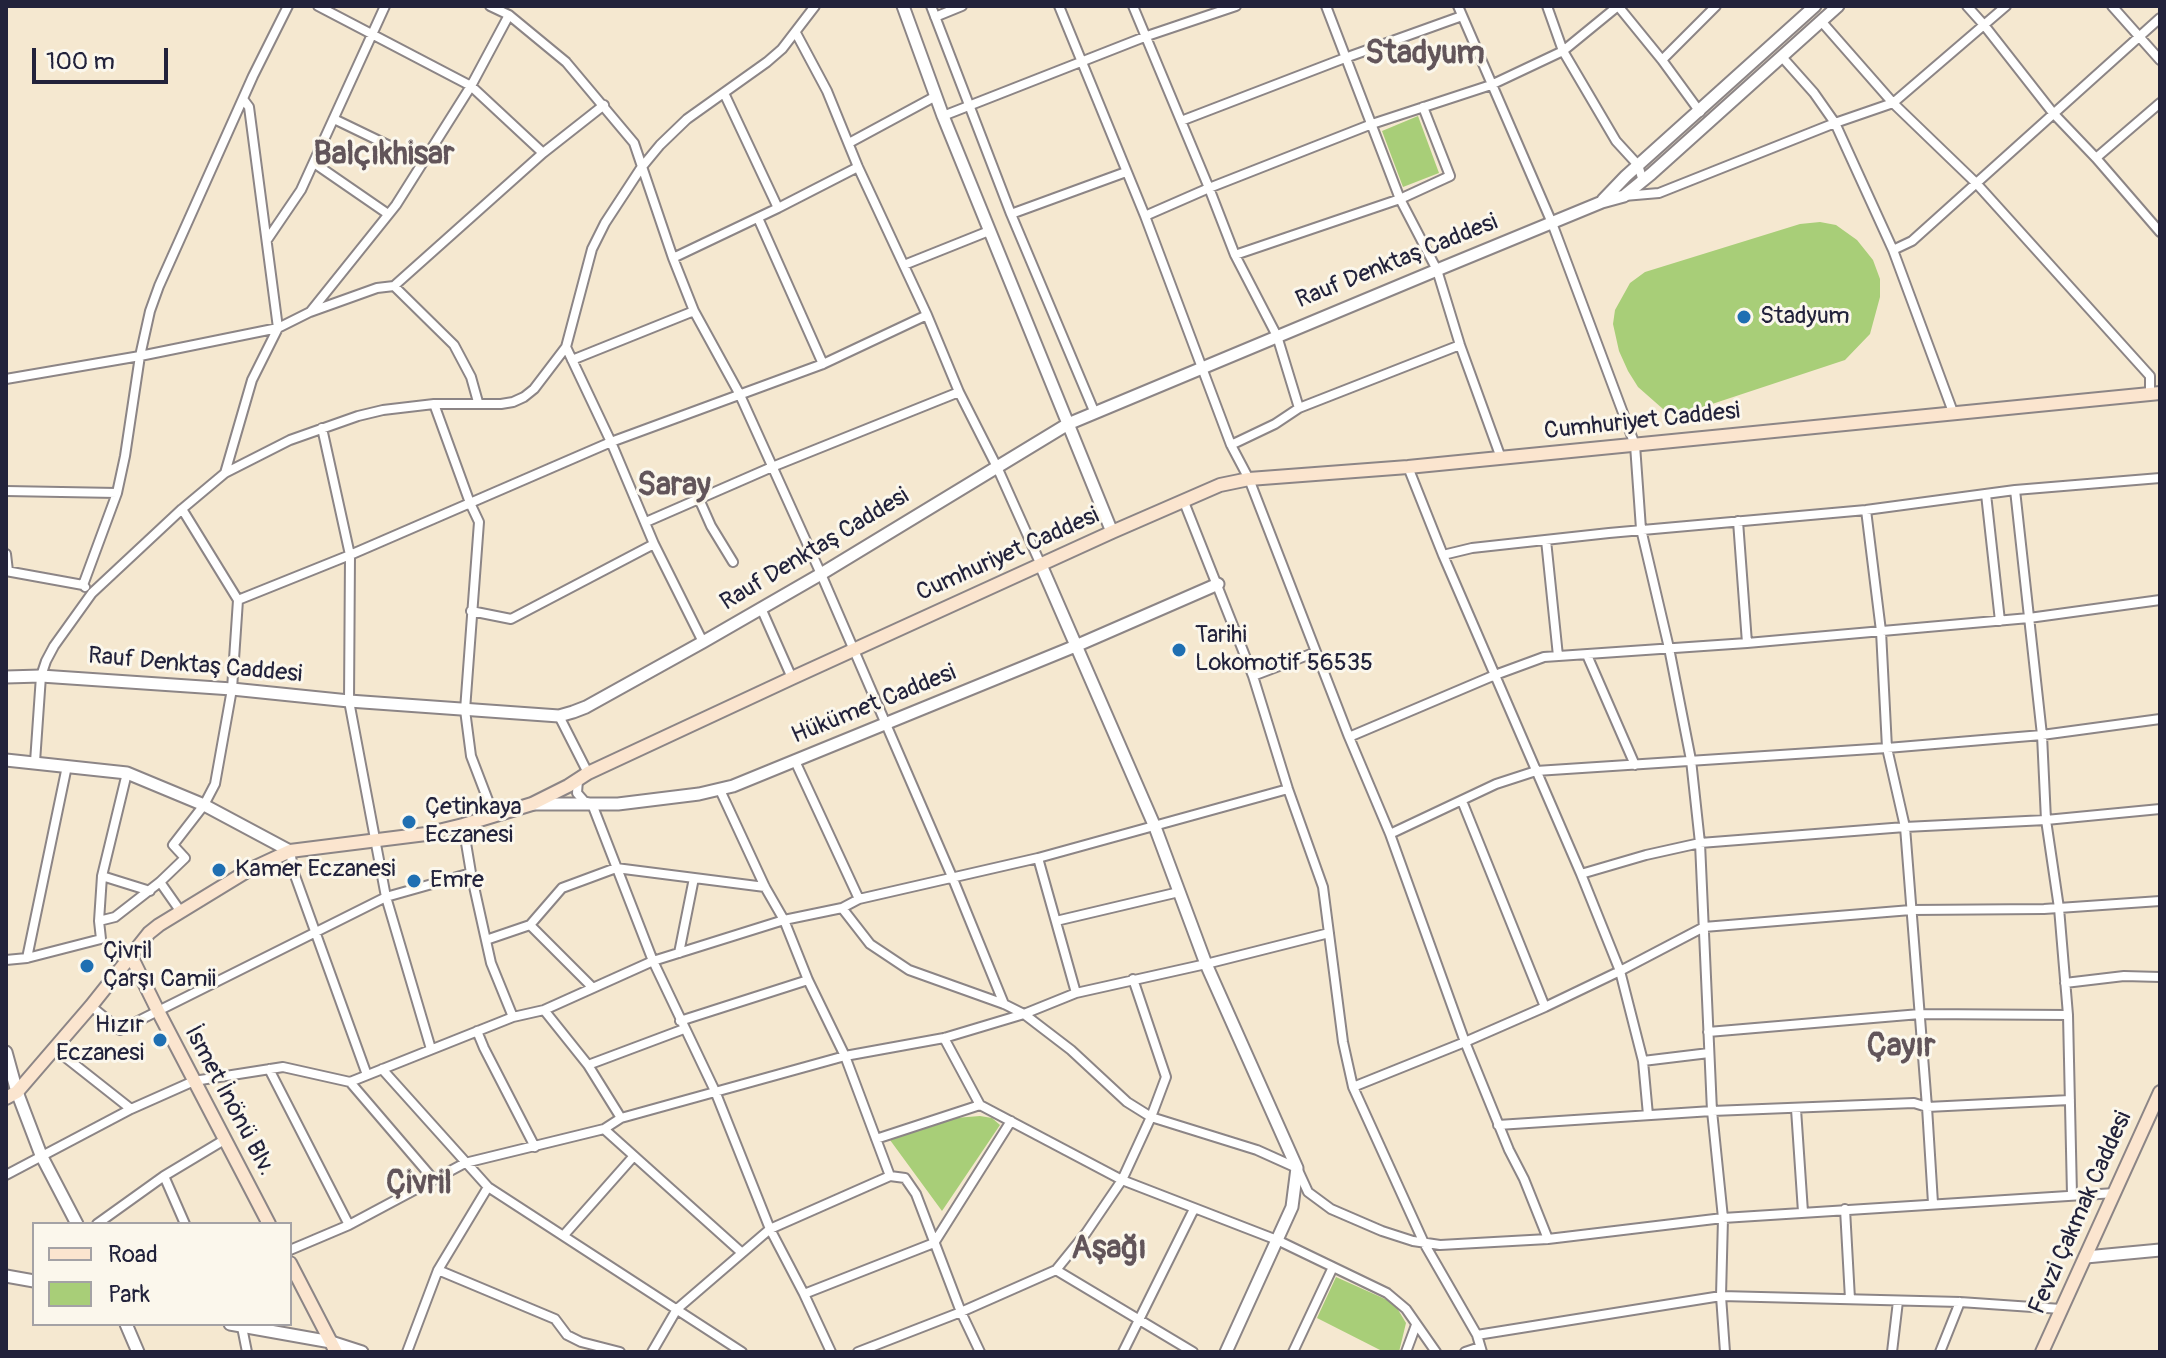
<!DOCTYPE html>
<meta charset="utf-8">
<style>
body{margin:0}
#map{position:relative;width:2166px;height:1358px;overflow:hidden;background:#f5e8d0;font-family:Pangolin,sans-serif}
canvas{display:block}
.frame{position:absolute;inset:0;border:8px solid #22223b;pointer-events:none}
.legend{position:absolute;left:32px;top:1222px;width:260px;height:104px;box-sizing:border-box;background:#fbf7ec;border:2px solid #a4a2a5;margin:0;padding:10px 14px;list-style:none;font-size:24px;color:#22223b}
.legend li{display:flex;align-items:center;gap:16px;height:40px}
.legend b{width:40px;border:2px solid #a4a2a5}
.scale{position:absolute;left:32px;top:48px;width:136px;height:36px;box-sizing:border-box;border:4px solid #22223b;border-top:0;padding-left:10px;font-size:24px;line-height:28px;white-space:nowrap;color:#22223b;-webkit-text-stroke:6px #fbf7ec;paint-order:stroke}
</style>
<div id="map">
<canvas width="2166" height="1358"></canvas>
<div class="frame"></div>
<ul class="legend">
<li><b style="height:10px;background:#fbe5cf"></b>Road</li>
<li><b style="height:22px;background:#a8ce78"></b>Park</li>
</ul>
<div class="scale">100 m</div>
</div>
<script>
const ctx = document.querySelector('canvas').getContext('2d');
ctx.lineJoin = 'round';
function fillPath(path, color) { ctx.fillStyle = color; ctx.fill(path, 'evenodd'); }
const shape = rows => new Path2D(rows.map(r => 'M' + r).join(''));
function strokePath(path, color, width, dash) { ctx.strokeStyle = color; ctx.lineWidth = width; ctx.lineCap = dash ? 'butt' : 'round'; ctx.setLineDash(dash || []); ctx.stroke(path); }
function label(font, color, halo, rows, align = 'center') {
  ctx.font = font + ' Pangolin,sans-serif'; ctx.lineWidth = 6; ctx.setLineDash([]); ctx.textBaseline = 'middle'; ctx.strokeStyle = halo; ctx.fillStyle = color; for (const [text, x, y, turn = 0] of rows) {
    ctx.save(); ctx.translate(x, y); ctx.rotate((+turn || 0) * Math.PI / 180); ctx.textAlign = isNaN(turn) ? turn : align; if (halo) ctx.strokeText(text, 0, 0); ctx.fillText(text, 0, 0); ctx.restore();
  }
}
const green = shape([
 [1418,116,1439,173,1403,187,1382,131],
 [1820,222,1836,225,1857,240,1873,260,1880,279,1880,297,1870,334,1845,360,1700,408,1679,413,1663,409,1638,387,1628,371,1619,351,1613,324,1615,310,1630,283,1645,272,1800,224],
 [980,1116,992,1118,1000,1125,942,1211,890,1140,955,1118],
 [1336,1277,1394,1303,1406,1323,1399,1352,1384,1352,1317,1318]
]);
const minor = shape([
 [318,6,471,86,543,153],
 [490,6,509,15,566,62,634,143,673,258,694,311,739,393,821,574,953,879,1004,1004],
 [931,6,1011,214,1094,411],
 [1059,6,1145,216,1231,445,1249,479,1349,737,1390,834,1465,1042,1509,1150,1524,1179,1548,1239],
 [1133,6,1209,188,1235,255,1277,336,1299,408],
 [1326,6,1400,199,1437,270,1460,345,1501,458],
 [1458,6,1552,223,1635,445,1641,529,1669,648,1691,760,1700,843,1712,1111,1723,1218,1721,1296,1725,1352],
 [1547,6,1563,51,1616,141,1638,165,1643,181],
 [1618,6,1662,60,1700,112],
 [1967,6,1984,25,2053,113,2096,158,2160,232],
 [2112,6,2160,60],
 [935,17,962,6],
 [1821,21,1893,103,1976,183,2150,376,2150,395],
 [796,33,827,91,858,167,927,315,959,392,997,467,1041,565],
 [1782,57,1814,93,1835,123,1893,250,1953,412],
 [1662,60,1716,6],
 [724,93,778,208],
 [943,116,1147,36,1236,6],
 [334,119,423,162],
 [1181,121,1345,58,1462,16],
 [849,143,936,96],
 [2096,158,2160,103],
 [314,163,388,214],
 [1624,196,1659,193,1835,123,1893,103,2006,6],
 [1011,214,1126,172],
 [1145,216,1209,188,1372,124,1491,85,1563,51,1618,6],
 [758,218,823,364],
 [267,240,301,190,385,6],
 [1893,250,1912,241,2160,18],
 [1235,255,1400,199,1450,176,1423,107],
 [673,258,778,208,858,167],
 [904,265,989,231],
 [394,286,454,345,471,377,478,402],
 [311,311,396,205,471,86,509,15],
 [566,347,611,442,654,544,703,642],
 [572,360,694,311],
 [6,379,140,356,278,328,310,312,377,288,394,286,543,153,604,105],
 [434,404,470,503,479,522,465,710,471,756,494,816],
 [322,428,350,555,349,701,386,897,431,1049],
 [1231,445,1275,424,1299,408,1460,345],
 [1408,467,1443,555,1581,874,1620,971,1643,1061,1648,1115],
 [225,473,252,380,278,328,249,107,243,99],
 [2015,490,2042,735,2046,820,2059,908,2068,1015,2072,1195],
 [6,491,117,493],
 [1986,494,2000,621],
 [699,499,711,526,733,562],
 [1184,502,1253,676,1288,789,1323,887,1343,1042,1353,1087,1424,1243,1477,1335,1482,1352],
 [1866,510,1881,631,1887,748,1905,827,1927,1107,1933,1203],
 [1738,521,1747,643],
 [646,522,772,467,959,392],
 [1546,540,1558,656],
 [6,554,8,571],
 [1443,555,1472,548,1609,533,1866,510,2015,490,2160,478],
 [6,571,83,585,85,587],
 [83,585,117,493,125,456,140,356,150,311,159,286,253,76,288,6],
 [238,600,350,555,611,442,823,364,927,315],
 [761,608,792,678],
 [471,611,511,619,654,544],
 [1587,655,1635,765],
 [1253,676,1316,652],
 [559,716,588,773],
 [1349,737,1495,675,1544,657,1747,643,2029,618,2160,600],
 [795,761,859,899],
 [35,762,41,676,46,661,54,646,92,593,182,509,225,473,290,440,358,416,383,410,434,404,501,404,513,402,524,397,534,389,566,347,592,249,605,223,641,168,660,145,687,119,767,62,782,49,815,6],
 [578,780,577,793,584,801,592,804,653,961,715,1091,770,1229,804,1294,831,1352],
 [720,790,765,887,784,920,808,980,845,1056,890,1176],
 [1462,801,1545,1007],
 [463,825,471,873,491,963,513,1017],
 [1390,834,1496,784,1536,771,1887,748,2042,735,2160,719],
 [290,851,294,873,367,1075],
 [1038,858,1076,993],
 [1581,874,1646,855,1700,843,1905,827,2046,820,2160,809],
 [102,876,150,891],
 [160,882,181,912],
 [842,908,870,944,909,970,1004,1004,1024,1014,1071,1050,1127,1102,1151,1117,1257,1150,1297,1168,1308,1192,1331,1209,1382,1231,1413,1241,1440,1245,1548,1239,1723,1218,2115,1193],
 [99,921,115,917,160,882,185,858,173,845,204,805,215,784,232,689,238,600,182,509],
 [1056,921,1179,892],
 [530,925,593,988],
 [486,940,530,925,562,888,616,868,765,887],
 [679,953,694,878],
 [27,958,67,766],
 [6,960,27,958,101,939,99,921,102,876,127,773],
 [2065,983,2124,976,2160,977],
 [91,1006,120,1030,386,897,471,873],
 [544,1010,588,1065,621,1118],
 [680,1021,808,980],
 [477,1031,484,1048,535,1147],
 [1708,1032,1920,1014,2068,1015],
 [944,1038,980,1105],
 [55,1049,131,1109],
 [1643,1061,1709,1053],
 [588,1065,684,1029],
 [269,1069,349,1225],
 [382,1069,488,1187,742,1352],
 [350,1082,434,1180],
 [1353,1087,1465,1042,1545,1007,1620,971,1704,927,1911,910,2044,909,2160,901],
 [1796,1109,1803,1212],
 [1498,1125,1712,1111,1914,1103,1927,1107,2070,1100],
 [604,1129,741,1252],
 [876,1139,980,1105,1122,1180,1277,1240,1387,1293,1406,1309,1436,1352],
 [6,1175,131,1109,194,1081,283,1067,350,1082,513,1017,544,1010,653,961,784,920,842,908,859,899,1038,858,1288,789],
 [164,1176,185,1224],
 [1845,1209,1850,1299],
 [97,1224,164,1176,224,1140],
 [564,1235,633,1157],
 [290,1250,349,1225,465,1163,604,1129,621,1118,845,1056,944,1038,1024,1014,1076,993,1206,964,1329,933],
 [438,1270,555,1319,567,1335,581,1342,620,1352],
 [1056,1270,1193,1352],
 [804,1294,934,1243,1011,1121],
 [242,1327,247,1352],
 [1477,1335,1721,1296,1960,1302,2061,1309],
 [407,1352,438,1270,488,1187],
 [652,1352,677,1309,770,1229,890,1176,905,1178,916,1194,961,1312,980,1352],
 [858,1352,961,1312,1056,1270,1086,1233,1122,1180,1151,1117,1166,1077,1133,979],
 [1123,1352,1194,1209],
 [1293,1352,1333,1267],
 [1406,1352,1416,1325],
 [1465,1352,1480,1347],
 [1892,1352,1898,1301],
 [1940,1352,1960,1302]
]);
const tertiary = shape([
 [903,6,943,116,1112,532],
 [1603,200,1626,176,1815,6],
 [1041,565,1155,827,1206,964,1297,1168,1292,1207,1226,1352],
 [6,677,41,676,232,689,349,701,559,716,573,712,586,707,703,642,821,574,1068,424,1437,270,1602,202,1624,196,1651,174,1838,6],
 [6,760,127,773,204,805,290,851],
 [532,804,618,804,699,794,733,786,1078,645,1218,584],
 [6,1052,17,1092,41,1155,77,1224],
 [2086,1257,2160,1250],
 [6,1276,34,1281],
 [126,1324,138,1352],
 [230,1324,331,1342,362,1352]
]);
const secondary = shape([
 [130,954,158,1011,269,1224],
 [6,1098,17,1092,91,1006,149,933,159,925,249,870,290,851,426,834,463,825,532,804,568,786,588,773,792,678,1112,532,1220,485,1249,479,1408,467,2160,393],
 [290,1263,336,1352],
 [2042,1352,2160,1092]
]);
const markers = [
 [1744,317,8,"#1f6fb2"],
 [1179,650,8,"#1f6fb2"],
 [409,822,8,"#1f6fb2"],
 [219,870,8,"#1f6fb2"],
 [414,881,8,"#1f6fb2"],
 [87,966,8,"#1f6fb2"],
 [160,1040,8,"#1f6fb2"]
];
const streetNames = [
 ["Rauf Denktaş Caddesi",1397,262,-22],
 ["Cumhuriyet Caddesi",1642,422,-6],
 ["Rauf Denktaş Caddesi",815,550,-31],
 ["Cumhuriyet Caddesi",1008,555,-24],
 ["Rauf Denktaş Caddesi",195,666,5],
 ["Hükümet Caddesi",874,705,-22],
 ["İsmet İnönü Blv.",229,1101,62],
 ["Fevzi Çakmak Caddesi",2081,1213,-66]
];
const poiNames = [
 ["Stadyum",1760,317],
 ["Tarihi",1195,636],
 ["Lokomotif 56535",1195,664],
 ["Çetinkaya",425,808],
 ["Eczanesi",425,836],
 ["Kamer Eczanesi",235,870],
 ["Emre",430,881],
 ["Çivril",103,952],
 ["Çarşı Camii",103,980],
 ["Hızır",144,1026,"right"],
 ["Eczanesi",144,1054,"right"]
];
const districtNames = [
 ["Stadyum",1425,55],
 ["Balçıkhisar",384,156],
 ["Saray",674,487],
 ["Çayır",1901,1048],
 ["Çivril",419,1185],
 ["Aşağı",1109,1250]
];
fillPath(green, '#a8ce78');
strokePath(minor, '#8c8586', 12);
strokePath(tertiary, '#8c8586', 15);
strokePath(secondary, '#8c8586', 16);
strokePath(minor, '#fff', 8);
strokePath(tertiary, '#fff', 11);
strokePath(secondary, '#fbe5cf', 12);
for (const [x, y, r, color] of markers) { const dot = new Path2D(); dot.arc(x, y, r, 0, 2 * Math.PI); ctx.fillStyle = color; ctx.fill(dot); strokePath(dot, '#fbf7ec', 3); }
label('24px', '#22223b', '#fbf7ec', streetNames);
label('24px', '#22223b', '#fbf7ec', poiNames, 'left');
label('bold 32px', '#62555a', '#fbf7ec', districtNames);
</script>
